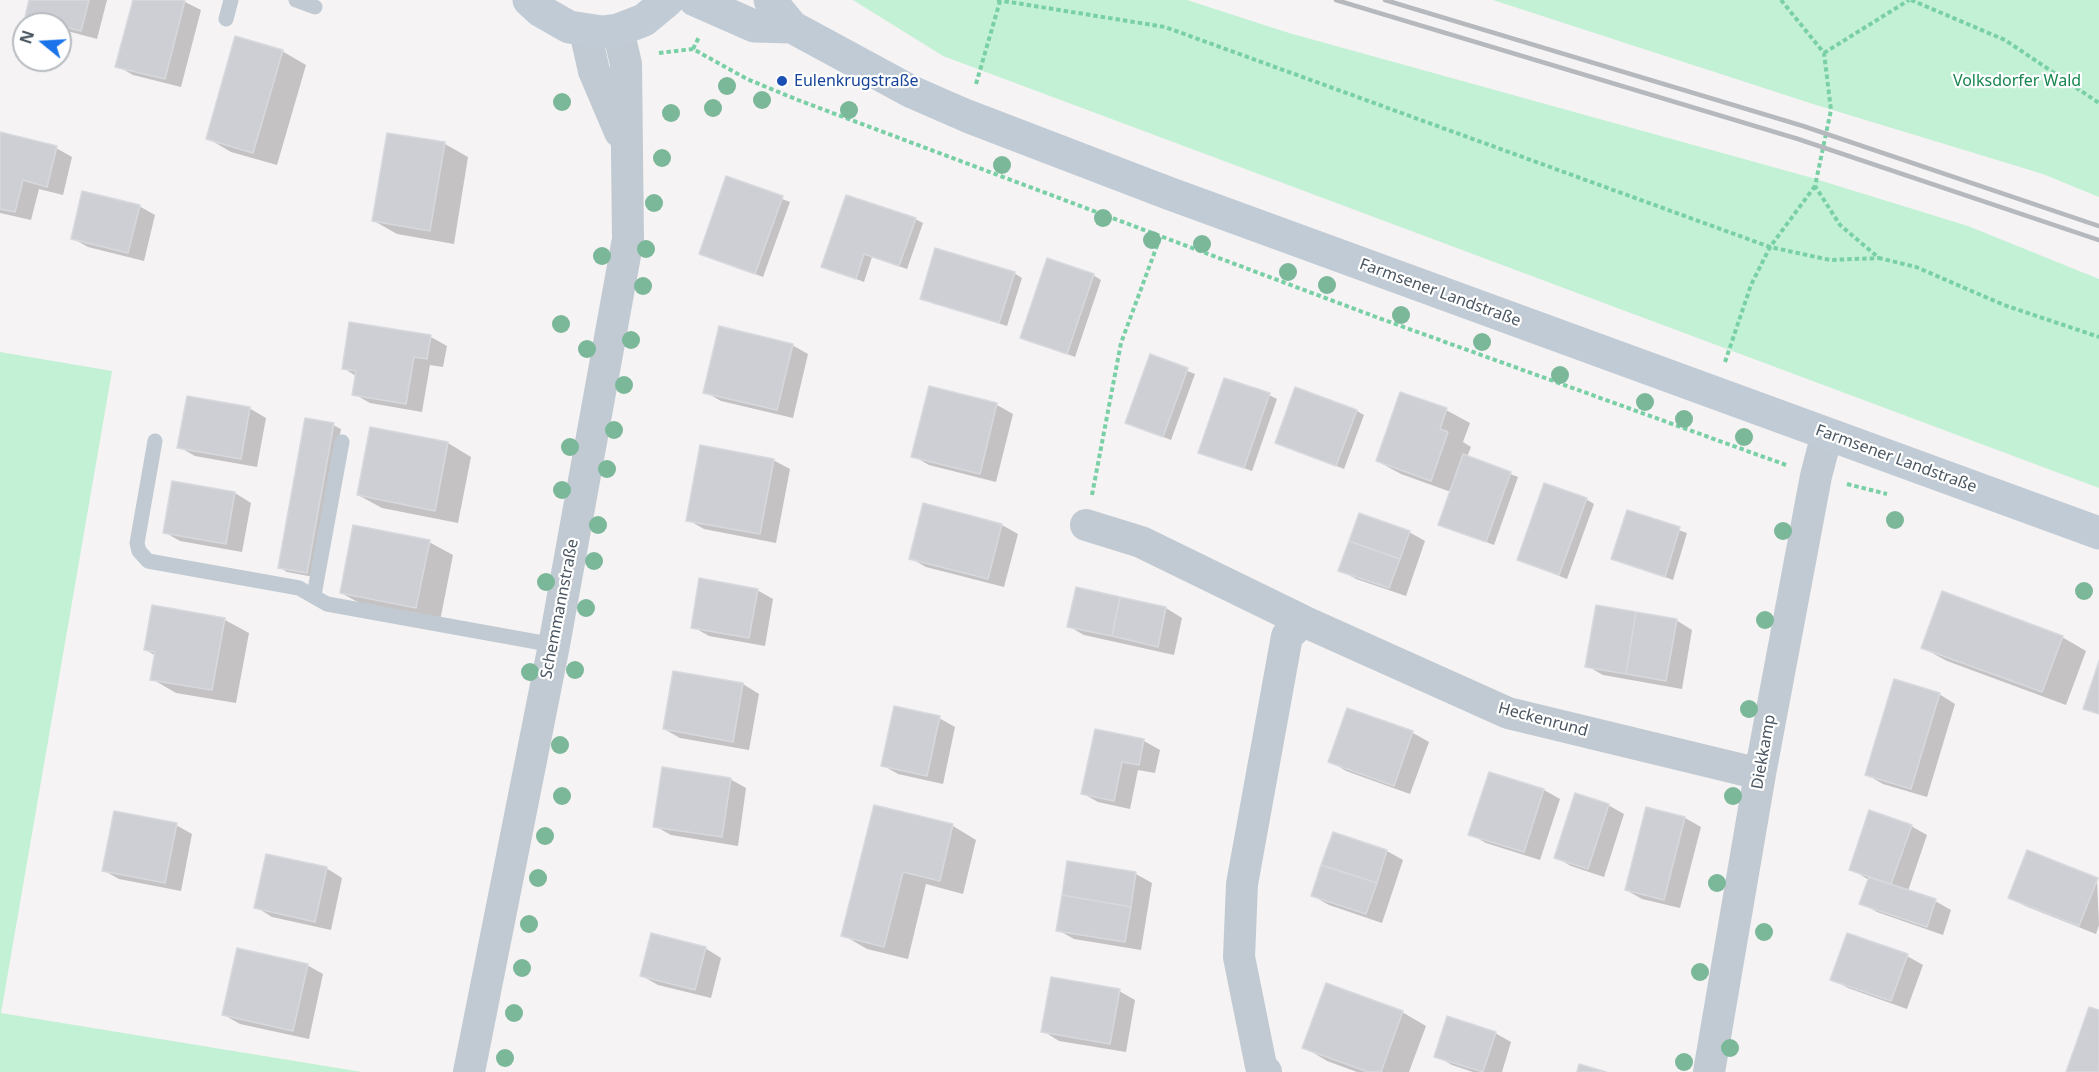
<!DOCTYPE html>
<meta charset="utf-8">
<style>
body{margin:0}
#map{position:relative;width:2099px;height:1072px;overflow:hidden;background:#f5f3f3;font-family:"Noto Sans",sans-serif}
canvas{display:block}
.north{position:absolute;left:12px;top:12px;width:60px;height:60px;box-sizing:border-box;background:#fff;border:2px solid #b7bbc0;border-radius:50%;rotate:288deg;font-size:16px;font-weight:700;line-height:24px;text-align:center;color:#4a5661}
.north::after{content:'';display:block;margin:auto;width:21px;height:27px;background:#1a73e8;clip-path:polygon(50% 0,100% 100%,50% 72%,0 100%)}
</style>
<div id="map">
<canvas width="2099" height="1072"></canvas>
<div class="north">N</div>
</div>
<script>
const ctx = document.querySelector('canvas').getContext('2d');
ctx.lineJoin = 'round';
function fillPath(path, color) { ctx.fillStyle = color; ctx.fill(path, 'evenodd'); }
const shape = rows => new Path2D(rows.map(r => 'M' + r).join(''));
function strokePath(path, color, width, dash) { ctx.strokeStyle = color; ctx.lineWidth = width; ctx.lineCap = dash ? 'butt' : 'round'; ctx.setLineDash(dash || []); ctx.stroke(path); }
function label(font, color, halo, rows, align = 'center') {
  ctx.font = font + ' "Noto Sans",sans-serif'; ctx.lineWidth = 4.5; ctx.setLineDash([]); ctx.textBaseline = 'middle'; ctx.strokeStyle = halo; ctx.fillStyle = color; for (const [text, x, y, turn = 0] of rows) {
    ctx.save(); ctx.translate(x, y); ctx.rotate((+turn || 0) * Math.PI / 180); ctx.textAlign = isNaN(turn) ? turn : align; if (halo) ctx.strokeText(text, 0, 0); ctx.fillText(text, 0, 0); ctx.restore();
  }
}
const green = shape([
 [853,0,1187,0,1289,33,1809,177,1968,226,2099,279,2099,488,943,56],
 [1493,0,2099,0,2099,197,2043,174,1813,104],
 [0,352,112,371,1,1013,362,1072,0,1072]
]);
const shadow = shape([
 [31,0,107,0,97,39,60,29,60,24,41,24,27,16],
 [134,0,181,0,201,10,181,87,133,75,117,66],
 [282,51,306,65,277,165,231,152,207,138],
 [0,134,56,148,72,157,63,195,39,189,31,220,0,213],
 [445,144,468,157,454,244,397,234,374,221],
 [727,178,790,202,763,277,700,253],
 [139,206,155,215,144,261,88,247,72,238],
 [915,219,923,223,907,269,872,257,864,282,823,266],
 [1014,273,1022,278,1007,326,922,298],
 [1093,275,1101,280,1075,357,1022,337],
 [431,337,447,346,443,367,430,365,422,412,370,403,354,394,356,376,343,368],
 [792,345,808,354,793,418,721,401,705,392],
 [1150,356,1195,374,1171,440,1126,422],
 [930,388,997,405,1013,414,996,482,929,465,913,456],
 [1269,395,1277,399,1252,471,1200,452],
 [249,408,266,418,257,467,195,456,179,447],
 [1446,410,1470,423,1463,442,1471,447,1467,457,1518,477,1494,545,1440,524,1451,492,1401,474,1377,461],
 [1357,411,1364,415,1344,469,1277,442],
 [333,425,341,429,314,577,287,572,279,567],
 [448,443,471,457,458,523,382,508,358,495],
 [773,460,790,469,776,543,704,529,688,520],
 [173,483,235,493,251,503,242,552,180,541,164,532],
 [1586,499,1594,504,1567,579,1518,560],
 [1628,512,1687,533,1673,580,1613,558],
 [1002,525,1018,534,1004,587,926,567,910,558],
 [1409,532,1425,541,1406,596,1356,579,1340,570],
 [429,542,453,555,440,621,365,606,341,593],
 [1077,589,1166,608,1182,618,1174,655,1084,635,1068,626],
 [757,590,773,599,765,646,709,636,693,627],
 [153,607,225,620,249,633,236,703,176,693,152,679,156,656,146,650],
 [1676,620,1692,630,1682,689,1603,675,1587,666],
 [2062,637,2086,651,2066,705,1947,661,1923,648],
 [675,673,743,684,759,694,749,750,680,738,664,729],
 [1939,694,1955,704,1927,797,1883,784,1867,775],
 [1348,710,1413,733,1429,742,1410,794,1346,771,1330,761],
 [939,718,955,727,943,784,898,774,882,765],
 [1096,731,1144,741,1160,750,1155,773,1138,770,1130,809,1098,802,1082,793],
 [1490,773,1544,790,1560,799,1540,860,1486,843,1470,834],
 [730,779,746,788,738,846,671,835,655,826],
 [1608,805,1624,814,1604,877,1571,866,1555,857],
 [875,806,953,826,976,840,963,894,926,884,908,959,867,949,843,935],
 [1647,808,1685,818,1701,827,1680,908,1642,899,1626,890],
 [176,825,192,834,181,891,119,879,103,870],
 [1911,826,1927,835,1908,891,1935,901,1951,910,1943,935,1877,912,1861,903,1869,880,1851,869],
 [1387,851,1403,860,1382,923,1329,905,1313,896],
 [1069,863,1136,874,1152,883,1141,950,1074,939,1058,930],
 [326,868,342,878,331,930,272,917,256,907],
 [2097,879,2099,925,2096,934,2025,906,2009,897],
 [705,948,721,958,711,998,658,985,642,976],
 [1907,956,1923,965,1907,1009,1848,988,1832,979],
 [307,965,323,974,309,1039,240,1024,224,1015],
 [1119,991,1135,1000,1126,1052,1059,1041,1043,1031],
 [1402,1012,1426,1026,1409,1072,1357,1072,1327,1061,1304,1047],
 [1495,1033,1511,1042,1502,1072,1473,1072,1452,1065,1436,1056]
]);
const building = shape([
 [29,0,89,0,81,31,25,17,29,0],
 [133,0,185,0,165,79,115,67,133,0],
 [235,36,283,50,253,153,206,139,235,36],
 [0,132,57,146,47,187,23,180,15,212,0,209,0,132],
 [387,133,445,142,430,231,372,221,387,133],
 [726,176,783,196,755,274,699,254,726,176],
 [82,191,140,205,128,253,71,239,82,191],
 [846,195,916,218,899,266,864,254,856,279,821,267,846,195],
 [935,248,1015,272,999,323,920,299,935,248],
 [1047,258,1094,274,1067,354,1020,338,1047,258],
 [349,322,431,335,427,359,414,357,406,404,352,395,356,371,342,369,349,322],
 [719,326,793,344,777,410,703,393,719,326],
 [1150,354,1188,368,1163,437,1125,423,1150,354],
 [1224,378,1270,393,1244,468,1198,453,1224,378],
 [929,386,997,403,980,474,911,457,929,386],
 [1295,387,1357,410,1336,466,1275,443,1295,387],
 [1400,392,1447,408,1440,429,1448,432,1431,481,1376,461,1400,392],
 [187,396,250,407,241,459,177,448,187,396],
 [305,418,334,423,307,573,278,568,305,418],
 [370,427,448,442,435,511,357,495,370,427],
 [700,445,774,459,760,534,686,521,700,445],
 [1463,454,1511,472,1486,542,1438,525,1463,454],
 [172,481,235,492,226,544,163,533,172,481],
 [1544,483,1587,498,1559,575,1517,560,1544,483],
 [923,503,1002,524,988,579,909,559,923,503],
 [1627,510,1680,527,1665,577,1611,559,1627,510],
 [1359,513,1410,531,1400,559,1349,541,1359,513],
 [353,525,430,540,416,608,340,593,353,525],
 [1349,541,1400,559,1389,588,1338,571,1349,541],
 [699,578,758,589,749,638,691,628,699,578],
 [1076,587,1120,597,1112,636,1067,627,1076,587],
 [1942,591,2063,636,2042,692,1921,648,1942,591],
 [1120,597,1166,607,1158,647,1112,636,1120,597],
 [152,605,225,618,212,690,150,680,155,652,144,650,152,605],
 [1596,605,1636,612,1626,674,1585,667,1596,605],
 [1636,612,1677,619,1666,681,1626,674,1636,612],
 [2099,661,2099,714,2083,709,2099,661],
 [673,671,743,683,733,742,663,729,673,671],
 [1894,679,1940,693,1911,789,1865,775,1894,679],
 [894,706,940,716,927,776,881,766,894,706],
 [1347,708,1413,731,1394,786,1328,762,1347,708],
 [1095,729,1144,739,1139,765,1122,762,1114,801,1081,794,1095,729],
 [662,767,731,778,722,837,653,827,662,767],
 [1489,772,1544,789,1524,852,1468,835,1489,772],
 [1575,793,1609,804,1588,869,1554,858,1575,793],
 [874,805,953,824,940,881,903,872,884,947,841,936,874,805],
 [1646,807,1685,817,1664,900,1625,890,1646,807],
 [1869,810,1912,825,1891,884,1849,870,1869,810],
 [114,811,177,823,165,883,102,871,114,811],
 [1333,832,1387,850,1377,883,1321,865,1333,832],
 [2027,850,2098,878,2079,926,2008,898,2027,850],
 [266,854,327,867,315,922,254,908,266,854],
 [1067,861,1136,872,1131,907,1062,895,1067,861],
 [1321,865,1377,883,1366,914,1311,896,1321,865],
 [1869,877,1936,899,1927,927,1859,904,1869,877],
 [1062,895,1131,907,1125,942,1056,931,1062,895],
 [651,933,706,947,695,990,640,976,651,933],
 [1847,933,1908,954,1891,1001,1830,980,1847,933],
 [237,948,308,964,293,1031,222,1015,237,948],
 [1051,977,1120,989,1110,1044,1041,1032,1051,977],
 [1326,983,1403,1011,1381,1072,1368,1072,1302,1048,1326,983],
 [2089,1007,2099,1010,2099,1072,2066,1072,2089,1007],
 [1447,1016,1496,1032,1483,1072,1434,1057,1447,1016],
 [1579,1064,1606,1072,1577,1072,1579,1064]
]);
const path = shape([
 [997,0,1165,27,1770,247,1830,260,1879,258],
 [1781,0,1824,53,1831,110,1815,186,1840,225,1879,258,1916,267,2004,305,2099,337],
 [1911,0,2005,40,2099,103],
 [693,49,699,37],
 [659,53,693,49,747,79,798,100,1376,317,1786,465],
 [1824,53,1909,0],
 [976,84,1000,1],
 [1725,362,1751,285,1770,247,1815,186],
 [1847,484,1887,494],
 [1092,495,1121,343,1161,235]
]);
const service = shape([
 [296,0,315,7],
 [226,19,231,0],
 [155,441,137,543,139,551,148,561,299,588,327,604,554,645],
 [314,595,342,442]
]);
const minor = shape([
 [585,31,594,71,620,132],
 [1086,525,1141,542,1303,621,1508,713,1760,774],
 [469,1072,554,645,628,239,626,64,618,30],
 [1266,1072,1261,1066,1239,957,1242,884,1287,636,1303,621],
 [1709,1072,1760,774,1816,476,1827,434]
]);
const secondary = shape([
 [529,0,541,11,569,27,602,32,618,30,644,20,668,0],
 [695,0,754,26,792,27],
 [770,0,792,27,912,92,967,116,1168,193,2099,533]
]);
const rail = shape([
 [1336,0,1798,139,2099,240],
 [1385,0,1803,126,2099,226]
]);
const trees = [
 [727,86],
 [762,100],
 [562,102],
 [713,108],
 [849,110],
 [671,113],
 [662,158],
 [1002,165],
 [654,203],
 [1103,218],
 [1152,240],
 [1202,244],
 [646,249],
 [602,256],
 [1288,272],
 [1327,285],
 [643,286],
 [1401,315],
 [561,324],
 [631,340],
 [1482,342],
 [587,349],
 [1560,375],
 [624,385],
 [1645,402],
 [1684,419],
 [614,430],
 [1744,437],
 [570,447],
 [607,469],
 [562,490],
 [1895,520],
 [598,525],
 [1783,531],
 [594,561],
 [546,582],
 [2084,591],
 [586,608],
 [1765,620],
 [575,670],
 [530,672],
 [1749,709],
 [560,745],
 [562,796],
 [1733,796],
 [545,836],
 [538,878],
 [1717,883],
 [529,924],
 [1764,932],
 [522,968],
 [1700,972],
 [514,1013],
 [1730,1048],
 [505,1058],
 [1684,1062]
];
const markers = [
 [782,81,6,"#1a4fb4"]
];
const transitNames = [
 ["Eulenkrugstraße",794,81]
];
const parkNames = [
 ["Volksdorfer Wald",2017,81]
];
const streetNames = [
 ["Farmsener Landstraße",1440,293,20],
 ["Farmsener Landstraße",1896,459,20],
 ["Schemmannstraße",560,609,-79],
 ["Heckenrund",1543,720,15],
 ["Diekkamp",1764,752,-80]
];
fillPath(green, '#c3f1d5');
fillPath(shadow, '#0003');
fillPath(building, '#cdcfd5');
strokePath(building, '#d7d9de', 1.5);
strokePath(path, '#7ad0a6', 4, [4.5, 3]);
strokePath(service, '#c1cad2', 15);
strokePath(minor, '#c1cad2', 32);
strokePath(secondary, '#c1cbd6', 33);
strokePath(rail, '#b5b8bd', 4.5);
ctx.fillStyle = '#7bb799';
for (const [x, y] of trees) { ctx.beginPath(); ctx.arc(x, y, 9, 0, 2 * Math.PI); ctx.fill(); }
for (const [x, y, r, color] of markers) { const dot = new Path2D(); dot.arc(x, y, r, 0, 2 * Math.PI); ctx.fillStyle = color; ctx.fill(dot); strokePath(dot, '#fff', 2); }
label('16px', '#164399', '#fff', transitNames, 'left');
label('16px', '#17864f', '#fff', parkNames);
label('16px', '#4a5661', '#fff', streetNames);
</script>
